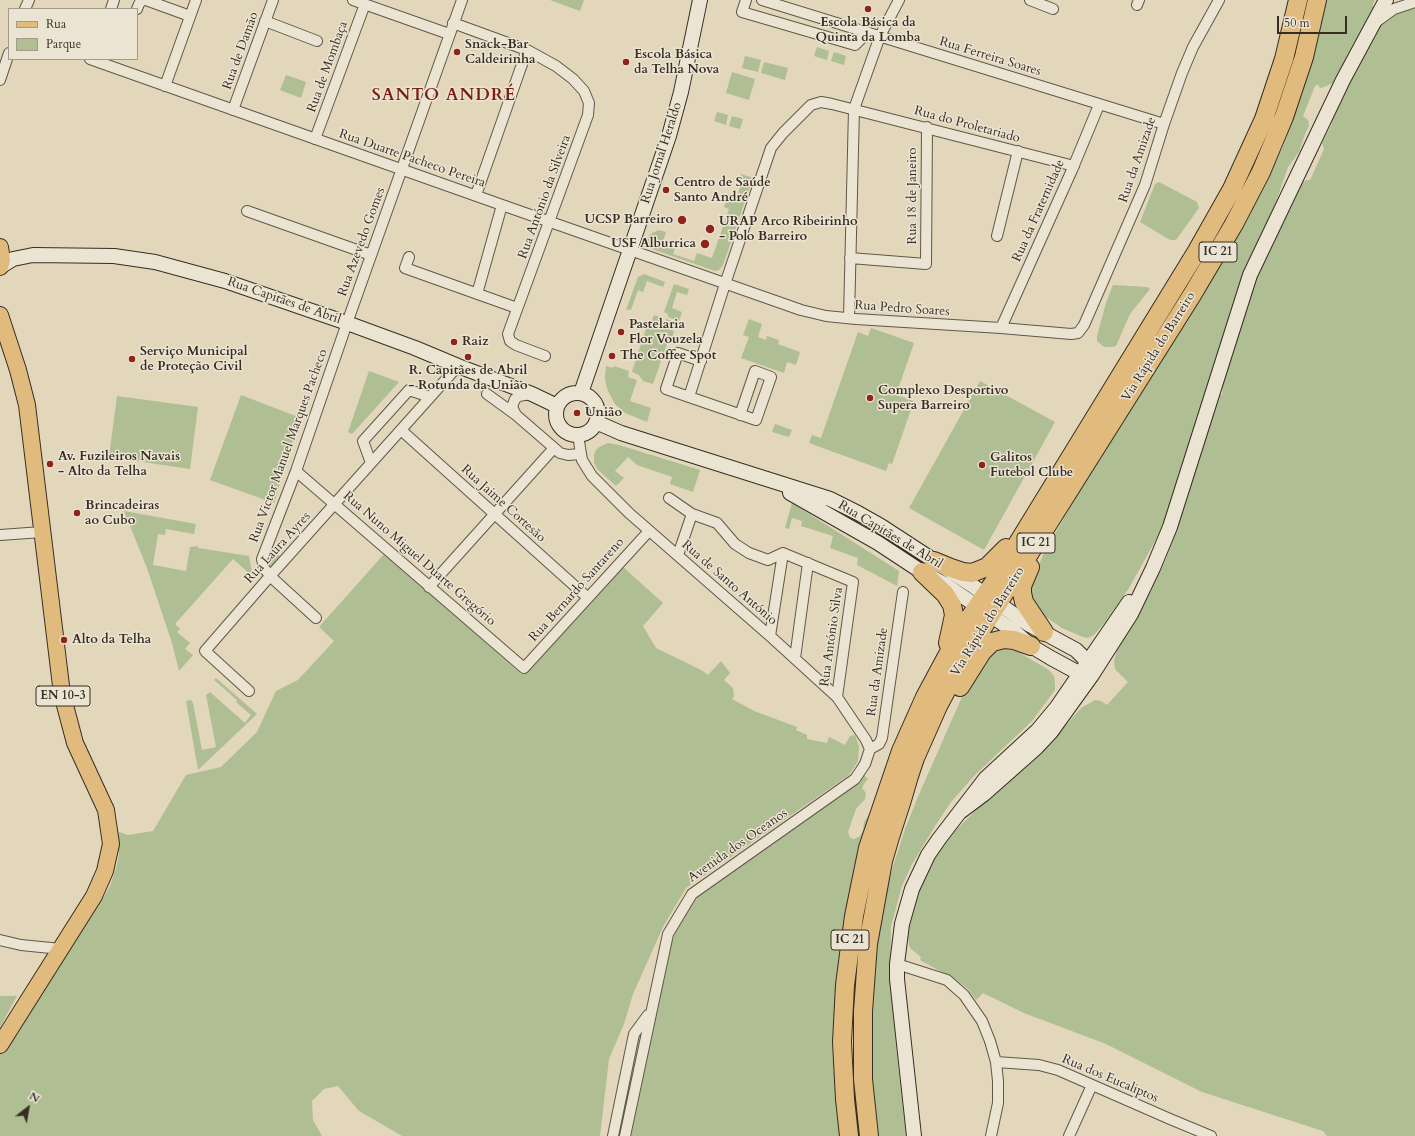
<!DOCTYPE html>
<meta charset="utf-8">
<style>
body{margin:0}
#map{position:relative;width:1415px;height:1136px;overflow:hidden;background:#e2d6bb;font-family:Cardo,serif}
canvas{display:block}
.legend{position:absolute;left:8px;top:8px;width:130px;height:52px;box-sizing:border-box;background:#ece4d3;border:1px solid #a39b8d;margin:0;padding:5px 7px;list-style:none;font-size:12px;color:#362d23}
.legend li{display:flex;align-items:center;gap:8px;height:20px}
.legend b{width:20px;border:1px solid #a39b8d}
.north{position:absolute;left:8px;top:1088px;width:40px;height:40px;-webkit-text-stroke:3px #ece4d3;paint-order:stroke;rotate:31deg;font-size:11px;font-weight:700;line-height:16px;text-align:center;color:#362d23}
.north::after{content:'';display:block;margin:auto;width:14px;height:18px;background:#362d23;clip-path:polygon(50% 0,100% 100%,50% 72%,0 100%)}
.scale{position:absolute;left:1277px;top:16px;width:70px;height:18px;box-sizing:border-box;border:2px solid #362d23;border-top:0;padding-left:5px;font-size:12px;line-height:14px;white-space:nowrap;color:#362d23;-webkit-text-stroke:3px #ece4d3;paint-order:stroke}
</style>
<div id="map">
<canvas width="1415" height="1136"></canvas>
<ul class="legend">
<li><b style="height:5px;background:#e1bb7e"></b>Rua</li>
<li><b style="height:11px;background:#afbe93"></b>Parque</li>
</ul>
<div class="north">N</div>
<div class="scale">50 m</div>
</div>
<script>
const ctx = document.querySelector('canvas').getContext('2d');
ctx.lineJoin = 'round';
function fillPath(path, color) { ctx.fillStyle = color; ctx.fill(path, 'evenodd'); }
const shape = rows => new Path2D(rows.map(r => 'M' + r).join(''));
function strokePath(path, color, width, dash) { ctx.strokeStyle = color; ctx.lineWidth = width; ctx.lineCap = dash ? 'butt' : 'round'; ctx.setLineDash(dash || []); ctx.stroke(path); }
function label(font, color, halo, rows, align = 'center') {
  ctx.font = font + ' Cardo,serif'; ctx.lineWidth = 3; ctx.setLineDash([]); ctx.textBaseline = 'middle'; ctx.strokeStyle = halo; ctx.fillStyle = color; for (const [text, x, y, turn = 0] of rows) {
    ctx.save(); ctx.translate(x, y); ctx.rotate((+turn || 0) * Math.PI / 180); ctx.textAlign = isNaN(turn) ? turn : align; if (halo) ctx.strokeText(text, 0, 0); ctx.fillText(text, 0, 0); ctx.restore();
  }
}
const green = shape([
 [550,0,584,0,580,11],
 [1326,0,1375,0,1373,4,1373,11,1341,73,1333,83,1324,87,1320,88,1318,84,1315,86,1303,116,1308,120,1309,126,1305,134,1299,152,1288,167,1270,219,1241,283,1163,527,1129,588,1105,622,1094,635,1088,638,1083,637,1062,628,1037,611,1032,603,1029,588,1044,553,1080,490,1216,271,1239,234,1259,196,1282,149,1302,94,1318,40],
 [1415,6,1415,1136,1327,1136,1323,1131,1202,1092,1106,1044,1024,1013,983,993,976,1000,968,989,956,980,920,960,921,957,911,949,909,945,908,936,910,919,915,900,925,877,938,853,955,831,976,810,1042,753,1081,708,1095,700,1101,701,1107,705,1128,682,1115,669,1114,662,1117,650,1150,593,1165,561,1174,536,1218,394,1222,395,1223,382,1254,280,1301,183,1307,180,1310,180,1312,176,1324,149,1322,143,1332,124,1330,119,1372,35,1382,24,1394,14],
 [817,47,829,51,827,60,814,56],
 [834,52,846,56,844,65,831,61],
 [745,56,761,60,758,72,742,68],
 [764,62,788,68,785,80,761,73],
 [732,72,755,79,749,100,726,93],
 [286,75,306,82,301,98,280,90],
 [717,112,728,115,726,125,714,121],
 [732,116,743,119,740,129,729,126],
 [741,174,753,178,723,265,719,270,715,271,652,249,649,246,647,242,648,237,652,233,659,230,666,232,663,241,676,246,673,254,694,261,697,253,712,258,729,209,724,207,728,194,737,197,743,177,741,176],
 [1159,182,1197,202,1199,208,1176,240,1170,240,1140,222,1155,184],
 [644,274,665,282,663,287,647,281,643,292,638,290,631,310,628,309,627,311,626,310,638,277],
 [674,284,689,289,687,295,677,292,672,308,682,312,679,321,668,317,668,314,664,312],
 [1113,285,1147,287,1150,289,1130,314,1116,346,1112,347,1104,347,1097,341,1097,336,1106,303],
 [654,315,663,318,662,324,665,324,666,319,672,321,669,329,674,331,671,342,668,341,653,384,643,381,639,375,632,372,648,322,651,323],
 [749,319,762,324,758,337,766,340,767,336,779,340,778,344,800,352,796,365,787,362,784,373,741,358,749,337,743,335],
 [871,328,914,343,896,395,914,401,892,464,889,463,886,471,809,443,812,435,821,438,858,332,868,336],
 [606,366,613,368,614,366,629,371,628,377,637,380,630,401,651,408,647,422,625,413,615,404,608,391,606,384,605,378],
 [369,371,399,382,352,434,348,432],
 [980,381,1055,422,984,550,909,508],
 [241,395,301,418,274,503,210,480],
 [117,396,198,407,190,469,109,457],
 [775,424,792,430,789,437,772,432],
 [608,443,619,445,700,470,693,492,670,484,672,477,637,465,628,457,615,471,624,478,616,486,597,469,594,462,594,455,596,450,599,447],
 [792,503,899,571,897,586,857,565,858,558,830,548,833,536,801,526,802,521,792,518,789,529,785,528],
 [124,511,196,524,194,534,166,529,165,535,158,534,153,565,186,571,190,547,198,546,198,548,249,556,252,572,251,575,233,559,175,624,180,629,177,632,190,643,185,649,193,655,179,671,172,643,147,568],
 [270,548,275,554,281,556,272,566,269,567,268,566,266,559],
 [385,553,521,674,530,667,622,566,663,603,643,626,656,648,701,670,708,675,721,661,730,673,724,680,733,688,734,697,732,699,754,711,797,727,796,730,807,735,807,739,827,743,829,737,845,745,850,736,855,735,859,746,858,761,849,775,686,888,663,927,633,994,624,1024,609,1059,600,1136,402,1136,359,1111,338,1086,324,1089,312,1101,313,1120,322,1136,0,1136,0,1055,105,895,110,886,117,865,119,854,119,832,128,835,153,831,186,775,221,767,257,732,276,691,298,680,334,641,319,627],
 [1005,648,1018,652,1049,670,1054,676,1055,684,1055,690,1032,721,975,775,951,802,935,826,911,866,902,886,891,926,890,983,892,996,896,1045,906,1136,877,1136,871,1063,872,1011,875,954,887,885,905,829,917,799,965,690,993,650],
 [216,678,257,714,198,770,186,701,191,700,193,703,202,750,216,747,206,695,210,692,245,723,251,715,236,702,237,700,214,680],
 [864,775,868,779,864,784,862,788,866,793,865,799,856,809,848,832,850,838,854,839,860,836,863,830,864,822,870,813,862,842,841,1136,631,1136,668,952,678,925,691,904,707,888,850,786],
 [0,996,17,996,0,1027]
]);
const street = shape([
 [353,0,449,34],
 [746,0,742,12,855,45,868,32],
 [762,0,1164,124],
 [1030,0,1053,9],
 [1137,5,1139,0],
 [25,9,29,0],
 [111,9,114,0],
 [137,9,139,4,142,0,146,0,190,16],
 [265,21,317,41],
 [1376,22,1394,9,1415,2],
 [453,23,527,50,556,66,573,79,584,91,589,103,588,115,508,334,510,341,516,345,545,356],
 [90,59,502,205,801,310,826,316,856,319,1001,328,1071,334,1078,333,1084,325,1145,185,1164,124,1182,73,1193,47,1219,0],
 [0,80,9,53],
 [165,86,196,0],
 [233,110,273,0],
 [315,139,365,4],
 [476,195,527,50],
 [247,211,371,255],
 [997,236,1018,151],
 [409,257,405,268,517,308],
 [850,258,926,264,927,127],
 [477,294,502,205],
 [849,318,854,109,880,36,899,0],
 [1001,328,1072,170,1099,105],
 [701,361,678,353,666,389,756,420,771,377,755,371,740,415],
 [487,394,516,415,560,453,568,455,580,454],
 [689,397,725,284,771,148,783,133,811,105,821,102,832,104,1074,166],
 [516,415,512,407,515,399,519,396,530,394],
 [401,430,587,597],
 [578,435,582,460,592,476,629,513,770,636,837,697,866,740,870,749],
 [371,463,363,441,409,390,430,397],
 [296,471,524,668,649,531],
 [669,498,692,514,717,523,735,544,749,553,768,560,783,553,853,582,837,697],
 [0,535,42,532],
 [678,555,692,514],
 [271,575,264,569,262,559,296,471,347,323,462,0],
 [270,576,316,618],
 [429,587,554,448],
 [770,636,783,553],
 [795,658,808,563],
 [249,691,205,651,271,575,458,366],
 [870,749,879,744,882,738,903,592],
 [0,940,21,945,61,949],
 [897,964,947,980,964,995,982,1021,990,1041,996,1062,998,1081,998,1103,991,1136],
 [996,1062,1039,1065,1058,1070,1170,1119,1211,1136],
 [613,1136,634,1034,648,1015],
 [625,1136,668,934,692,894,855,779,865,764,870,749],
 [1069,1136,1092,1085]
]);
const secondary = shape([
 [0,267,13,259,33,255,114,256,155,262,225,281,347,323,415,348,458,366,532,394,557,406],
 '556 414a21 21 0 1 1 42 0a21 21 0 1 1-42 0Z',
 [581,393,669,136,681,92,700,0],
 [596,422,621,433,830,499,858,513,881,526,973,586,1028,624,1076,650,1084,658,1090,671],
 [790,493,878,543,922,572,946,585,1015,632,1031,646,1051,658,1075,671,1089,674],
 [960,812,984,794,1036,748,1051,732,1092,675,1131,614,1153,568,1170,527,1250,275,1343,80,1386,0],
 [914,1136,897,979,897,964,902,924,912,889,928,855,939,839,985,779,1037,731,1057,707,1129,602]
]);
const primary = shape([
 [0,247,2,260,0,267],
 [0,315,18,370,27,405,62,694,75,743,106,810,111,844,105,871,94,896,0,1045]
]);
const highway = shape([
 [934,561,951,568,963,572,972,573,987,567,1006,548],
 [1030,567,1022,586,1022,593,1024,602,1044,632],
 [922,572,945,594,952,605,954,615,948,643],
 [960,687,982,652,992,642,1004,639,1014,640,1031,646],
 [849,1136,845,1099,842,1042,845,985,854,916,868,848,901,751,925,697,961,630,994,582,1197,251,1232,189,1264,119,1284,59,1298,0],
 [869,1136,863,1079,863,1011,868,944,883,861,890,837,902,800,909,776,915,758,938,706,963,659,1192,295,1234,224,1261,172,1284,117,1304,57,1317,0]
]);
const markers = [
 [868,9,4,"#8f2418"],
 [457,52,4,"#8f2418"],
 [626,62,4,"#8f2418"],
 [666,190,4,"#8f2418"],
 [682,220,5,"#8f2418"],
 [710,229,5,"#8f2418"],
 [705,244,5,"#8f2418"],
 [621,332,4,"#8f2418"],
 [454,342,4,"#8f2418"],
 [612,356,4,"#8f2418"],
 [468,357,4,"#8f2418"],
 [132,359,4,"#8f2418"],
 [870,398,4,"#8f2418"],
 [577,413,4,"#8f2418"],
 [50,464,4,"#8f2418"],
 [982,465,4,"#8f2418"],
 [77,513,4,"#8f2418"],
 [64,640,4,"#8f2418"]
];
const shields = [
 [1218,252,38],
 [1036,543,38],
 [63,696,54],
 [850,940,38]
];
const shieldNames = [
 ["IC 21",1218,252],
 ["IC 21",1036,543],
 ["EN 10-3",63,696],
 ["IC 21",850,940]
];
const poiNames = [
 ["Escola Básica da",868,23,"center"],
 ["Quinta da Lomba",868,38,"center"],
 ["Snack-Bar",465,45],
 ["Caldeirinha",465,60],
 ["Escola Básica",634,55],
 ["da Telha Nova",634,70],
 ["Centro de Saúde",674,183],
 ["Santo André",674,198],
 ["UCSP Barreiro",673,220,"right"],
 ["URAP Arco Ribeirinho",719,222],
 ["- Polo Barreiro",719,237],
 ["USF Alburrica",696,244,"right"],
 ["Pastelaria",629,325],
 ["Flor Vouzela",629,340],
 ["Raiz",462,342],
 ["Serviço Municipal",140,352],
 ["de Proteção Civil",140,367],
 ["The Coffee Spot",620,356],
 ["R. Capitães de Abril",468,371,"center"],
 ["- Rotunda da União",468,386,"center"],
 ["Complexo Desportivo",878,391],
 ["Supera Barreiro",878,406],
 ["União",585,413],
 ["Av. Fuzileiros Navais",58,457],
 ["- Alto da Telha",58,472],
 ["Galitos",990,458],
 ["Futebol Clube",990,473],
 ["Brincadeiras",85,506],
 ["ao Cubo",85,521],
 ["Alto da Telha",72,640]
];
const streetNames = [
 ["Rua de Damão",241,51,-70],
 ["Rua Ferreira Soares",990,57,17],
 ["Rua de Mombaça",328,67,-70],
 ["Rua do Proletariado",967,125,15],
 ["Rua Jornal Heraldo",662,153,-72],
 ["Rua Duarte Pacheco Pereira",412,159,19],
 ["Rua da Amizade",1138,160,-71],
 ["Rua 18 de Janeiro",913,196,-90],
 ["Rua António da Silveira",545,197,-70],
 ["Rua da Fraternidade",1039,211,-66],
 ["Rua Azevedo Gomes",362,242,-70],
 ["Rua Capitães de Abril",284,301,19],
 ["Rua Pedro Soares",902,309,4],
 ["Via Rápida do Barreiro",1159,347,-58],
 ["Rua Victor Manuel Marques Pacheco",289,446,-70],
 ["Rua Jaime Cortesão",503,504,42],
 ["Rua Capitães de Abril",890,535,31],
 ["Rua Laura Ayres",278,548,-48],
 ["Rua Nuno Miguel Duarte Gregório",419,559,41],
 ["Rua de Santo António",729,583,41],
 ["Rua Bernardo Santareno",577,590,-48],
 ["Via Rápida do Barreiro",988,622,-58],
 ["Rua António Silva",832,637,-82],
 ["Rua da Amizade",878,672,-82],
 ["Avenida dos Oceanos",738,846,-35],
 ["Rua dos Eucaliptos",1110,1079,23]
];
const districtNames = [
 ["SANTO ANDRÉ",444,96]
];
fillPath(green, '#afbe93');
strokePath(street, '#615749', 12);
strokePath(secondary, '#362d23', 16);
strokePath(primary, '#362d23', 18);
strokePath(highway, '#362d23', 20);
strokePath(street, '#ece4d3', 10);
strokePath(secondary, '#ece4d3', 14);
strokePath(primary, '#e1bb7e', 16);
strokePath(highway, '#e1bb7e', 18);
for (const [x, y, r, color] of markers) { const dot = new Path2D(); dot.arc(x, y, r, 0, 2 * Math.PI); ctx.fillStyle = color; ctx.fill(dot); strokePath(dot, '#ece4d3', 1.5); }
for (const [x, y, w] of shields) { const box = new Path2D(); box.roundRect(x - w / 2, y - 10, w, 20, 3); ctx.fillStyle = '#ece4d3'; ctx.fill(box); strokePath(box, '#362d23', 1); }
label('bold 12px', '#362d23', null, shieldNames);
label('bold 13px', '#362d23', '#ece4d3', poiNames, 'left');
label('13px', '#362d23', '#ece4d3', streetNames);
ctx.letterSpacing = '1px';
label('bold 17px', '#7a1f14', '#ece4d3', districtNames);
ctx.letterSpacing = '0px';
</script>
